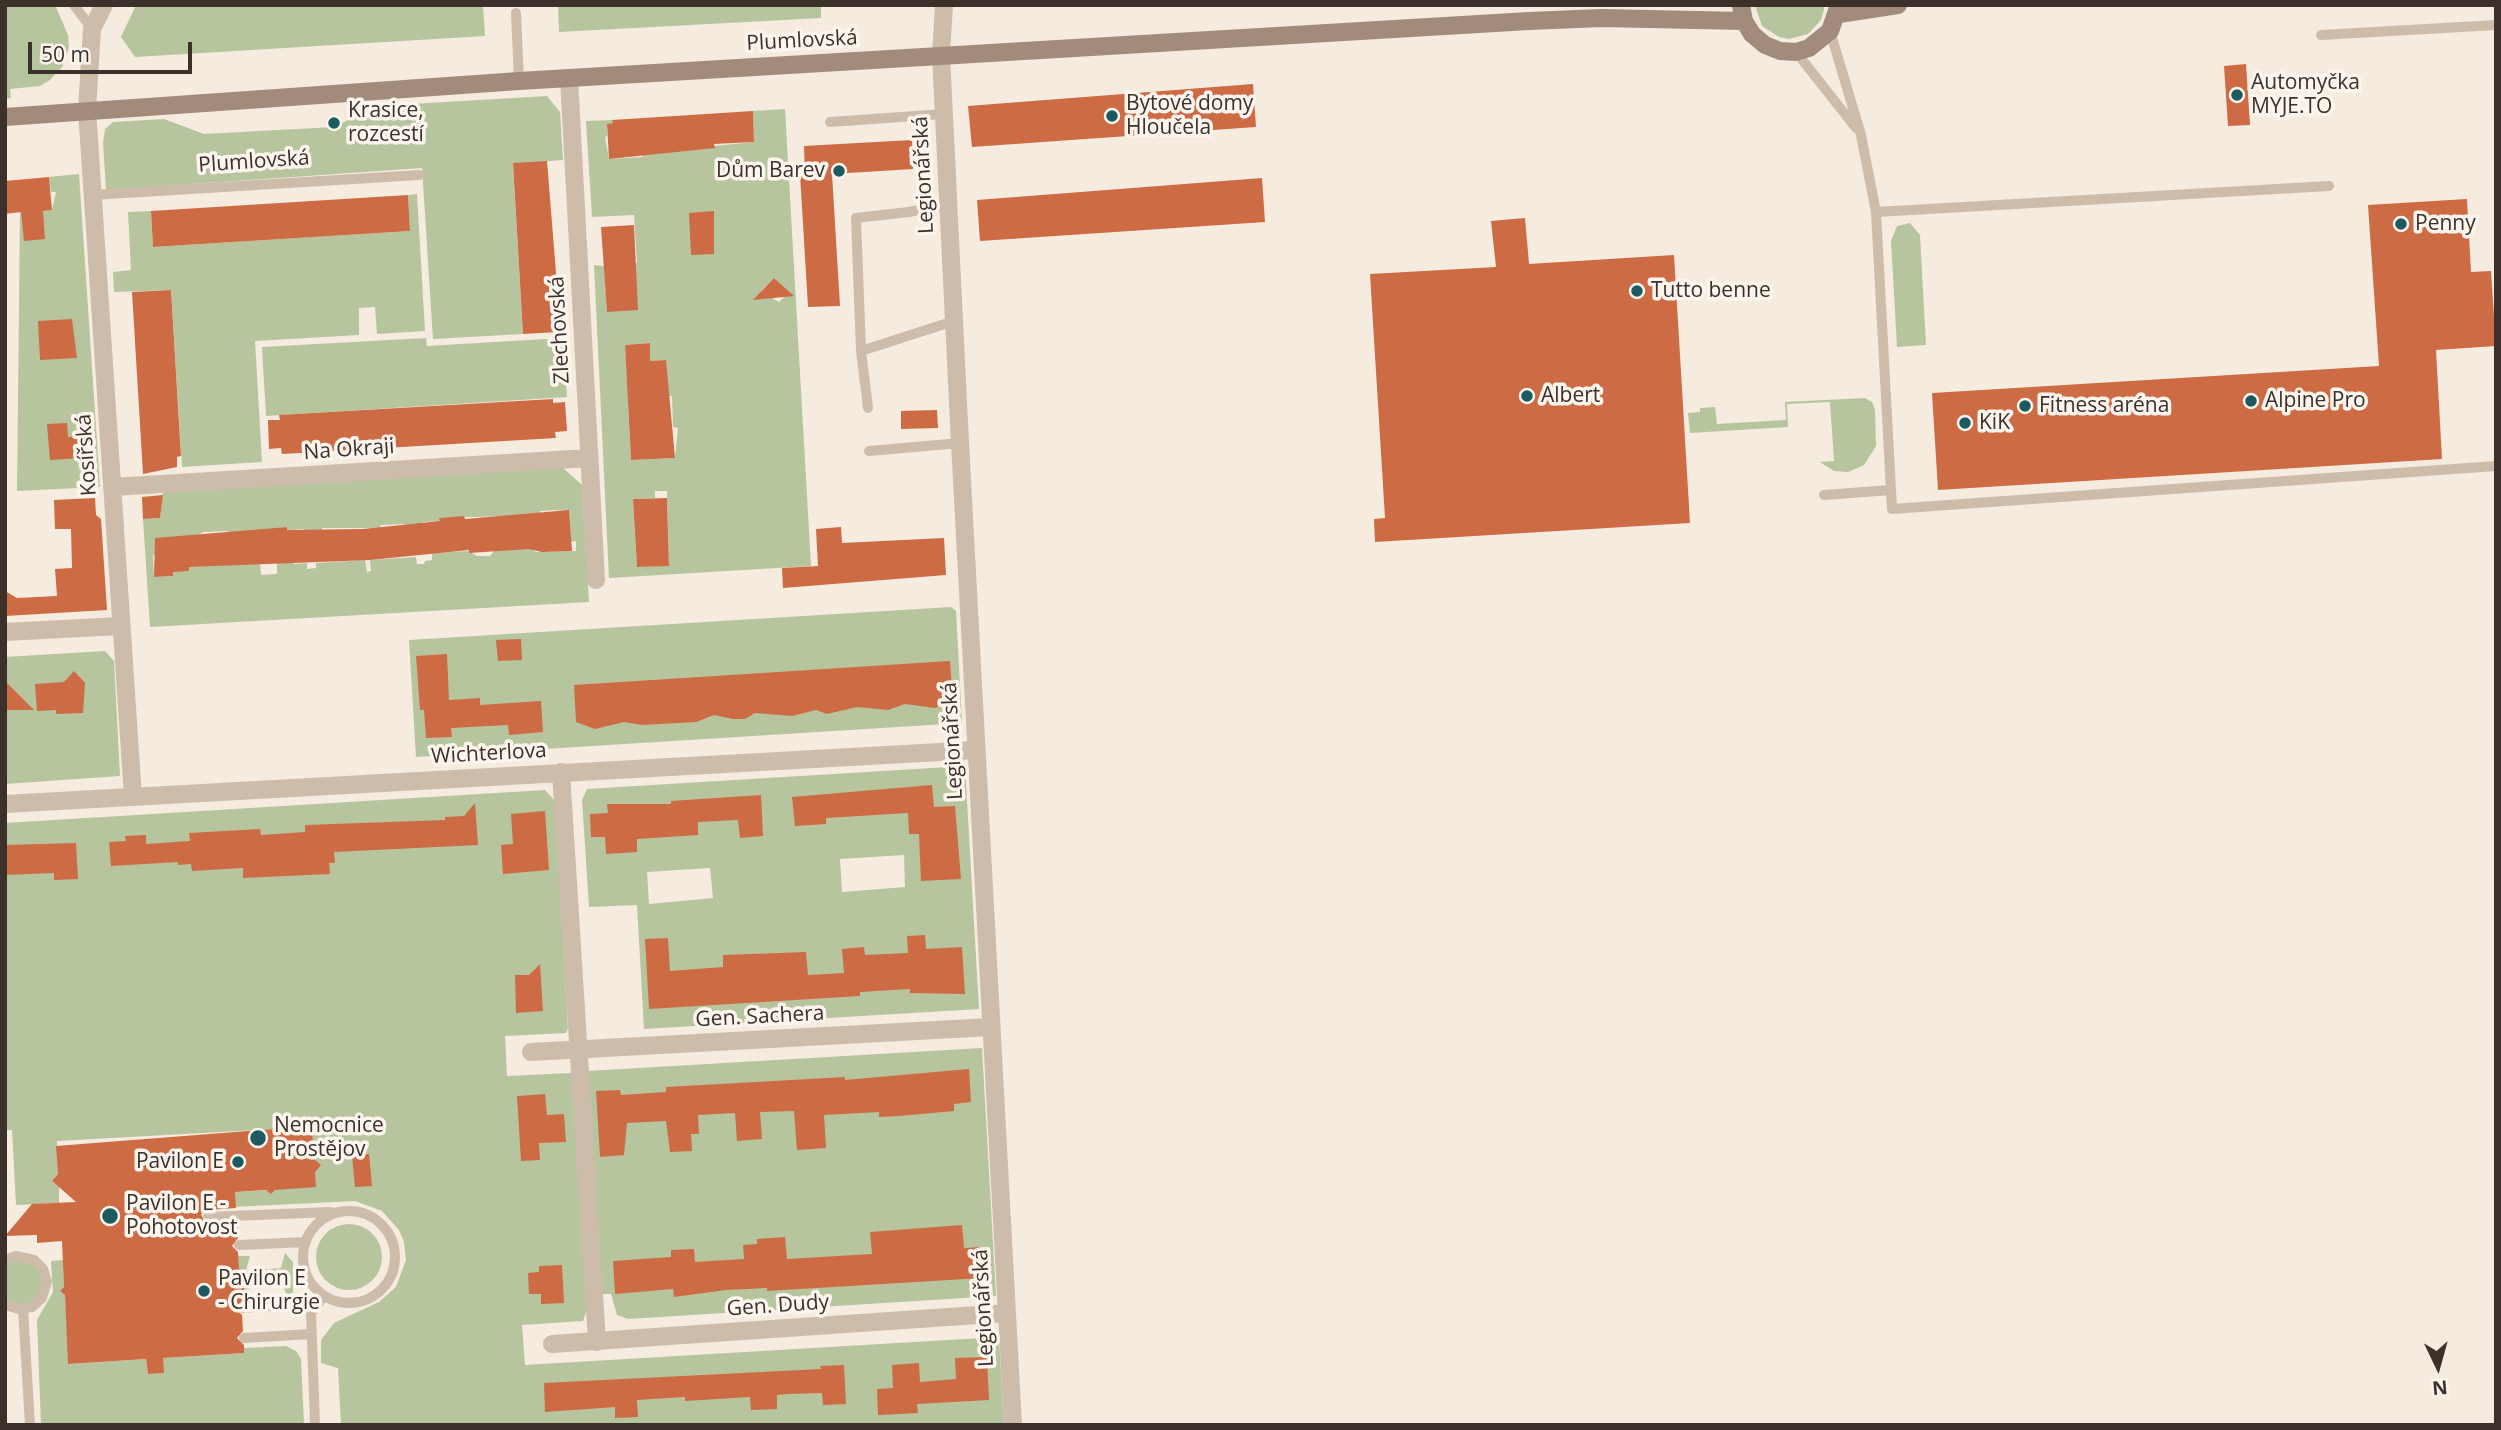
<!DOCTYPE html>
<meta charset="utf-8">
<style>
body{margin:0}
#map{position:relative;width:2501px;height:1430px;overflow:hidden;background:#f5ebdf;font-family:"Open Sans",sans-serif}
canvas{display:block}
.frame{position:absolute;inset:0;border:7px solid #3b302a;pointer-events:none}
.north{position:absolute;left:2403px;top:1332px;width:70px;height:70px;-webkit-text-stroke:5px #fbf5ed;paint-order:stroke;rotate:175deg;font-size:19px;font-weight:700;line-height:28px;text-align:center;color:#3b302a}
.north::after{content:'';display:block;margin:auto;width:24px;height:32px;background:#3b302a;clip-path:polygon(50% 0,100% 100%,50% 72%,0 100%)}
.scale{position:absolute;left:28px;top:42px;width:164px;height:32px;box-sizing:border-box;border:4px solid #3b302a;border-top:0;padding-left:9px;font-size:21px;line-height:24px;white-space:nowrap;color:#3b302a;-webkit-text-stroke:5px #fbf5ed;paint-order:stroke}
</style>
<div id="map">
<canvas width="2501" height="1430"></canvas>
<div class="frame"></div>
<div class="north">N</div>
<div class="scale">50 m</div>
</div>
<script>
const ctx = document.querySelector('canvas').getContext('2d');
ctx.lineJoin = 'round';
function fillPath(path, color) { ctx.fillStyle = color; ctx.fill(path, 'evenodd'); }
const shape = rows => new Path2D(rows.map(r => 'M' + r).join(''));
function strokePath(path, color, width, dash) { ctx.strokeStyle = color; ctx.lineWidth = width; ctx.lineCap = dash ? 'butt' : 'round'; ctx.setLineDash(dash || []); ctx.stroke(path); }
function label(font, color, halo, rows, align = 'center') {
  ctx.font = font + ' "Open Sans",sans-serif'; ctx.lineWidth = 7; ctx.setLineDash([]); ctx.textBaseline = 'middle'; ctx.strokeStyle = halo; ctx.fillStyle = color; for (const [text, x, y, turn = 0] of rows) {
    ctx.save(); ctx.translate(x, y); ctx.rotate((+turn || 0) * Math.PI / 180); ctx.textAlign = isNaN(turn) ? turn : align; if (halo) ctx.strokeText(text, 0, 0); ctx.fillText(text, 0, 0); ctx.restore();
  }
}
const green = shape([
 [5,5,55,5,68,35,69,47,62,67,50,80,40,86,10,89,11,98,5,99],
 [136,5,483,5,485,36,135,57,121,37],
 [558,5,821,5,821,18,559,32],
 [1755,5,1824,5,1824,10,1821,20,1808,34,1789,39,1779,37,1762,26],
 [547,96,560,112,563,160,513,164,523,334,433,339,422,168,106,190,103,143,105,129,113,122,164,119,204,134,334,127,377,106],
 [785,109,811,566,609,578,594,265,604,266,607,311,630,264,637,263,634,215,592,217,586,121,612,120,613,123,607,124,607,136,605,137,609,159,643,157,644,153,754,142,753,111],
 [774,278,789,292,779,302,761,291],
 [649,343,650,361,666,360,627,380,625,345],
 [672,396,673,427,678,428,675,458,631,460,628,404,641,397],
 [655,491,667,491,669,565,637,567,633,499,655,498],
 [79,174,100,487,17,491,20,212,52,210,56,192,51,192,49,177],
 [417,194,425,331,377,334,375,307,359,308,359,335,255,341,262,462,182,467,171,290,114,292,113,272,131,270,128,212,151,211,153,247,410,231,408,195],
 [1910,223,1920,235,1926,345,1897,347,1891,241,1897,226],
 [426,338,427,346,563,338,567,397,266,416,262,347],
 [1865,398,1872,402,1875,410,1876,446,1864,465,1848,472,1834,471,1820,462,1834,461,1830,402,1787,404,1788,427,1690,433,1688,413,1700,412,1700,408,1715,407,1717,424,1786,420,1785,402],
 [561,466,582,485,589,602,150,627,143,519,160,518,163,490],
 [554,510,569,511,571,542,576,541,576,551,536,552,529,547,496,549,490,556,477,556,469,551,432,553,432,560,425,561,424,564,417,564,416,557,370,560,371,571,367,572,365,560,316,563,316,568,307,569,307,563,294,564,293,561,277,562,277,574,261,575,260,563,189,567,173,572,173,576,154,577,153,555,204,532,228,531,228,533,287,527,287,530,304,529,305,532,322,531,322,528,380,528,381,525,405,524,406,526,422,525,423,522,440,521,440,518,540,515,540,511],
 [951,607,956,611,962,723,416,757,409,640],
 [105,651,114,661,120,776,5,784,5,657],
 [965,766,979,1009,644,1029,637,905,589,907,582,800,587,789],
 [904,855,905,887,842,892,840,859],
 [710,868,713,898,649,904,647,872],
 [545,790,555,801,568,1028,566,1033,505,1036,507,1076,572,1073,587,1309,583,1321,522,1325,525,1365,999,1337,1004,1425,341,1425,338,1368,321,1363,321,1340,334,1323,379,1302,396,1287,406,1260,404,1242,399,1230,382,1211,355,1201,212,1208,193,1194,275,1190,314,1159,312,1127,57,1141,58,1174,52,1181,59,1187,59,1203,16,1205,12,1130,5,1130,5,823],
 [982,1048,996,1296,628,1319,617,1315,611,1294,602,1294,587,1071],
 '316 1257a33 33 0 1 1 66 0a33 33 0 1 1-66 0Z',
 [285,1253,293,1262,293,1292,287,1296,281,1280,247,1283,252,1298,241,1299,245,1289,240,1285,238,1256,250,1256,246,1271,281,1268],
 [30,1258,47,1281,32,1307,5,1305,5,1260],
 [63,1260,64,1287,60,1291,65,1295,69,1364,146,1359,148,1374,163,1373,163,1358,244,1353,244,1348,286,1346,296,1351,301,1359,304,1425,41,1425,37,1320,53,1292,51,1261]
]);
const building = shape([
 [2246,64,2250,125,2228,126,2224,66],
 [1253,84,1256,127,972,147,968,106],
 [753,111,754,142,714,144,715,148,609,159,607,124,613,123,612,120],
 [912,140,913,169,832,174,840,306,808,307,800,174,805,174,804,146],
 [547,161,558,298,558,332,523,334,513,163],
 [49,177,52,210,43,211,45,239,24,241,21,212,5,214,5,181],
 [1262,178,1265,222,980,241,977,200],
 [408,195,410,231,153,247,151,211],
 [2467,199,2471,272,2491,271,2496,346,2436,350,2442,459,1938,490,1932,393,2379,366,2368,205],
 [714,211,714,254,691,255,689,213],
 [1525,218,1529,264,1674,255,1690,523,1375,542,1374,519,1385,518,1370,274,1496,267,1491,221],
 [634,225,638,310,607,312,601,227],
 [774,278,794,296,753,300],
 [171,290,181,456,177,457,177,467,143,474,132,292],
 [72,319,77,358,40,360,38,321],
 [650,343,650,361,666,360,675,458,631,460,625,345],
 [553,399,553,403,565,402,567,431,555,432,556,438,282,454,281,448,269,449,268,420,280,420,279,415],
 [937,410,938,428,901,429,901,411],
 [67,423,68,437,83,435,84,458,50,460,47,424],
 [163,495,160,518,143,519,142,497],
 [95,498,96,515,101,519,107,610,5,616,5,591,17,598,57,596,55,569,72,568,71,529,55,529,54,500],
 [667,498,669,566,637,567,633,499],
 [569,510,572,551,542,552,529,549,469,553,469,550,370,560,189,567,189,571,173,572,173,576,154,577,155,538,287,527,287,530,363,529,440,521,439,518,464,516,465,519],
 [841,527,842,543,944,538,946,575,783,588,782,568,818,566,816,529],
 [521,639,522,660,498,661,496,640],
 [447,654,449,700,480,698,480,705,541,701,543,732,509,735,508,725,451,728,452,737,426,738,424,710,420,710,416,656],
 [950,661,953,701,935,708,905,704,888,710,857,707,827,714,816,710,792,716,755,713,745,719,733,719,714,715,696,722,642,725,624,722,595,729,576,722,574,685],
 [74,671,85,683,83,713,56,714,56,710,37,711,35,684,64,682],
 [5,681,34,710,5,710],
 [932,785,934,807,955,806,961,879,921,881,919,834,909,834,908,813,826,818,826,824,795,826,792,797],
 [761,795,763,836,740,838,738,820,698,822,698,835,637,839,637,852,606,854,605,837,591,837,590,814,608,813,607,804,671,804,671,801],
 [475,803,478,845,334,852,335,863,329,863,330,874,243,878,243,868,192,871,191,864,178,865,178,862,111,866,109,842,126,841,125,836,146,835,146,844,190,841,189,833,260,829,261,835,305,832,305,825,445,820,445,817,464,816],
 [545,811,549,870,503,874,501,845,513,844,511,814],
 [76,843,78,879,54,880,54,873,5,875,5,845],
 [925,935,926,949,962,947,965,994,910,993,910,989,860,992,860,996,649,1009,645,939,668,938,670,971,723,967,723,955,806,952,808,975,844,973,842,949,864,947,865,955,908,953,907,936],
 [540,964,543,1011,516,1013,515,975,529,975],
 [969,1069,971,1102,954,1104,954,1111,899,1116,879,1117,879,1112,824,1115,826,1148,797,1150,794,1111,760,1112,762,1139,737,1141,735,1113,698,1115,699,1134,691,1134,692,1151,670,1152,666,1121,627,1123,624,1155,600,1157,596,1091,620,1090,621,1095,666,1092,666,1087,845,1077,845,1080],
 [545,1094,547,1115,564,1114,566,1142,539,1143,540,1160,521,1161,517,1096],
 [312,1126,314,1159,321,1165,315,1172,316,1187,275,1190,271,1194,266,1190,235,1192,236,1208,208,1210,201,1214,205,1224,237,1223,238,1238,232,1246,238,1252,240,1285,245,1289,242,1301,235,1308,242,1315,243,1331,237,1338,244,1345,244,1353,163,1358,164,1373,148,1374,146,1359,68,1364,65,1295,60,1291,64,1287,62,1241,37,1243,37,1235,5,1236,32,1204,76,1202,52,1181,58,1174,56,1146],
 [369,1154,372,1186,355,1187,352,1156],
 [962,1225,964,1248,980,1247,982,1278,767,1291,767,1288,726,1290,674,1297,673,1289,615,1294,613,1261,671,1257,671,1250,694,1249,695,1262,744,1259,743,1245,757,1244,757,1239,785,1237,787,1259,872,1254,870,1232],
 [562,1265,564,1303,541,1304,541,1294,529,1294,528,1273,539,1272,539,1266],
 [987,1357,989,1400,917,1404,918,1413,878,1415,877,1389,893,1388,892,1365,919,1363,920,1382,956,1379,955,1358],
 [844,1365,846,1404,823,1405,822,1393,788,1394,777,1395,777,1409,751,1410,750,1397,685,1401,685,1397,637,1400,638,1417,615,1418,615,1407,545,1412,544,1383,821,1369,820,1366]
]);
const lane = shape([
 [74,5,92,29],
 [516,13,519,81],
 [1830,31,1861,135,1876,212,1892,509,2496,466],
 [2321,35,2496,25],
 [1796,52,1856,128],
 [830,122,944,114],
 [93,195,419,175],
 [1876,212,2329,186],
 [861,351,954,321],
 [868,408,861,351,856,218,909,212,949,204],
 [869,451,960,443],
 [1824,495,1891,490],
 '303 1257a46 46 0 1 1 92 0a46 46 0 1 1-92 0Z',
 [208,1217,330,1212],
 [239,1245,305,1242],
 [5,1260,16,1256,34,1260,43,1269,47,1281,42,1298,32,1307,19,1309,5,1305],
 [242,1308,319,1303],
 [23,1309,30,1425],
 [244,1338,311,1334],
 [315,1425,311,1313,324,1296]
]);
const street = shape([
 [104,5,92,29,87,110,133,797],
 [944,5,941,55,960,443,1013,1425],
 [569,78,596,580],
 [112,487,589,458],
 [5,632,121,626],
 [561,772,597,1342],
 [5,804,976,750],
 [531,1052,991,1027],
 [552,1344,1007,1313]
]);
const secondary = shape([
 [1741,5,1744,21,1752,34,1765,45,1780,51,1796,52,1809,48,1830,31,1839,5],
 [1839,14,1898,5],
 [5,117,519,81,1529,21,1601,18,1744,21]
]);
const markers = [
 [2237,95,7,"#1c5960"],
 [1112,116,7,"#1c5960"],
 [334,123,7,"#1c5960"],
 [839,171,7,"#1c5960"],
 [2401,224,7,"#1c5960"],
 [1637,291,7,"#1c5960"],
 [1527,396,7,"#1c5960"],
 [2251,401,7,"#1c5960"],
 [2025,406,7,"#1c5960"],
 [1965,423,7,"#1c5960"],
 [258,1138,9,"#1c5960"],
 [238,1162,7,"#1c5960"],
 [110,1216,9,"#1c5960"],
 [204,1291,7,"#1c5960"]
];
const streetNames = [
 ["Plumlovská",802,41,-3],
 ["Plumlovská",254,162,-4],
 ["Legionářská",924,175,-93],
 ["Zlechovská",560,330,-93],
 ["Na Okraji",349,450,-4],
 ["Kosířská",87,455,-94],
 ["Legionářská",953,741,-93],
 ["Wichterlova",489,754,-3],
 ["Gen. Sachera",760,1017,-3],
 ["Gen. Dudy",778,1306,-4],
 ["Legionářská",984,1308,-93]
];
const poiNames = [
 ["Automyčka",2251,83],
 ["MYJE.TO",2251,107],
 ["Bytové domy",1126,104],
 ["Hloučela",1126,128],
 ["Krasice,",348,111],
 ["rozcestí",348,135],
 ["Dům Barev",825,171,"right"],
 ["Penny",2415,224],
 ["Tutto benne",1651,291],
 ["Albert",1541,396],
 ["Alpine Pro",2265,401],
 ["Fitness aréna",2039,406],
 ["KiK",1979,423],
 ["Nemocnice",274,1126],
 ["Prostějov",274,1150],
 ["Pavilon E",224,1162,"right"],
 ["Pavilon E -",126,1204],
 ["Pohotovost",126,1228],
 ["Pavilon E",218,1279],
 ["- Chirurgie",218,1303]
];
fillPath(green, '#b6c59e');
fillPath(building, '#cd6b45');
strokePath(lane, '#cebcaa', 10);
strokePath(street, '#cebcaa', 18);
strokePath(secondary, '#a28b7b', 18);
for (const [x, y, r, color] of markers) { const dot = new Path2D(); dot.arc(x, y, r, 0, 2 * Math.PI); ctx.fillStyle = color; ctx.fill(dot); strokePath(dot, '#fbf5ed', 2.5); }
label('21px', '#3b302a', '#fbf5ed', streetNames);
label('21px', '#3b302a', '#fbf5ed', poiNames, 'left');
</script>
